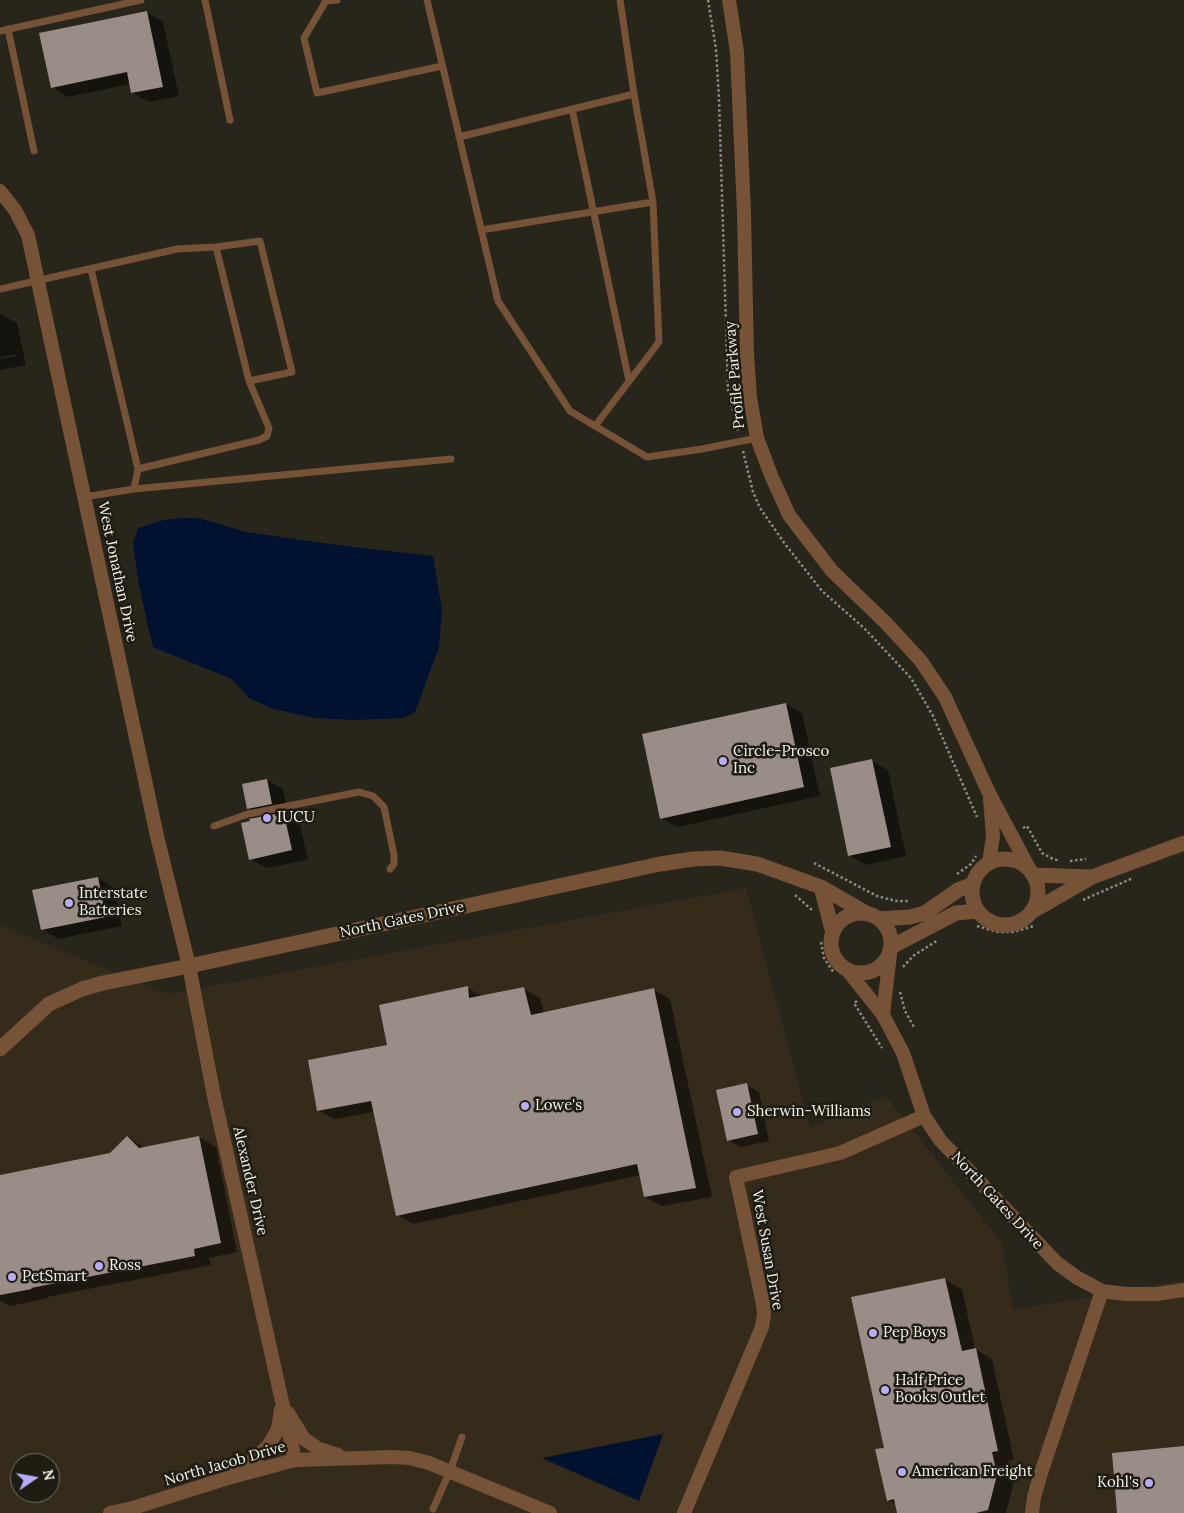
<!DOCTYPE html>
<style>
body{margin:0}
#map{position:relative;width:1184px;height:1513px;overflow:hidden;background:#28251b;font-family:Lora,serif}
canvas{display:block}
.north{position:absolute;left:10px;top:1453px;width:50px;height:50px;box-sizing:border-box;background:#1f1c12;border:1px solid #747168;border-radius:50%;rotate:78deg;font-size:14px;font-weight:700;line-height:20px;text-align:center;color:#f3f1ea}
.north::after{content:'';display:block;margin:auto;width:18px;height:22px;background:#b6acf8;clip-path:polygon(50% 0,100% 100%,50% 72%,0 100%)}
</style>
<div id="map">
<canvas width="1184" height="1513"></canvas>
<div class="north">N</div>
</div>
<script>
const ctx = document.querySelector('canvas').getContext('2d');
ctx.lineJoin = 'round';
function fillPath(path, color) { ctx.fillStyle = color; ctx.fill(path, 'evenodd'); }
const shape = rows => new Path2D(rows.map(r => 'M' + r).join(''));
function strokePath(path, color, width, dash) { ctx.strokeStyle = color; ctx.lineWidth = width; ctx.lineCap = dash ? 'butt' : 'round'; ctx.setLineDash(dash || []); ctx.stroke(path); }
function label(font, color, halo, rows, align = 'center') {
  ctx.font = font + ' Lora,serif'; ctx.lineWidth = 5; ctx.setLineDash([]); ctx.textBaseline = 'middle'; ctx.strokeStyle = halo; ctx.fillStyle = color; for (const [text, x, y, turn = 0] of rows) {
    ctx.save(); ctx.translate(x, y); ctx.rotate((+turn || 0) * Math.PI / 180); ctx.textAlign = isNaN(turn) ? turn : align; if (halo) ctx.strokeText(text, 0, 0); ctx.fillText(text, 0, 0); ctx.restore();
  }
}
const commercial = shape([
 [746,888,810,1127,886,1096,1002,1243,1013,1310,1184,1280,1184,1513,0,1513,0,925,167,994],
 [20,1463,50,1463,50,1493,20,1493]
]);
const water = shape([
 [181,518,198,518,246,532,337,545,433,556,442,610,439,647,415,712,404,718,354,720,315,718,273,709,249,698,232,679,153,647,139,586,133,543,138,528,164,520],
 [663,1434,639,1501,542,1458]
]);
const shadow = shape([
 [147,12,163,22,179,96,149,102,133,93,131,84,68,97,52,87],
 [0,314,17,323,26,365,0,370,0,359,16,356,16,354,0,357],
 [786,704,802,713,820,796,678,827,661,818],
 [872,761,888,770,906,856,866,865,849,855],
 [267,780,283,789,288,813,282,814,300,824,308,860,267,868,250,859,265,817,248,808],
 [98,878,114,888,122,926,58,939,42,929],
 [468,988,483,997,524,989,540,998,544,1014,654,990,670,999,712,1197,662,1206,645,1197,641,1175,413,1224,397,1215,374,1112,334,1119,318,1110,388,1046],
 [746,1085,759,1092,769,1141,740,1147,728,1140],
 [127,1137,145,1148,199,1137,216,1147,237,1252,209,1258,211,1265,47,1297,48,1298,10,1306,0,1301,0,1179,110,1154],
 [945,1280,962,1289,975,1349,992,1359,1014,1460,1008,1461,1013,1485,1006,1513,899,1513,897,1505,888,1500,886,1450]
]);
const building = shape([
 [147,11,163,87,131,93,127,72,51,88,39,33],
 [786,703,804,787,660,819,642,734],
 [872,759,891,847,848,856,830,768],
 [267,779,272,804,247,809,242,784],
 [275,814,275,816,284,814,292,850,249,860,241,823,250,821,249,819],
 [98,877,106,917,41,930,32,890],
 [468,986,469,998,524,987,531,1015,654,988,696,1188,644,1197,637,1164,396,1216,371,1101,317,1111,308,1060,387,1045,379,1005],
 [747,1083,758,1134,727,1141,716,1090],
 [127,1136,139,1148,199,1136,221,1243,194,1249,195,1256,31,1288,32,1289,0,1295,0,1175,110,1153],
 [945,1278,962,1351,976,1348,998,1451,992,1452,997,1475,988,1510,976,1513,897,1513,894,1499,887,1501,875,1449,884,1448,851,1297],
 [1184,1446,1184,1513,1117,1513,1112,1453]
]);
const path = shape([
 [708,0,716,49,719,98,728,390,738,431],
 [743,451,753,492,760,508,785,544,822,591,864,628,911,678,933,716,977,817],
 [1023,828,1027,826,1042,853,1051,858,1060,861],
 [1070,861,1086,859],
 [814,863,877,896,896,901,909,901],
 [957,874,971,864,976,856],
 [795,895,812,910],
 [1083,900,1133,878],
 [977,926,998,932,1013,932,1034,926],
 [821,942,824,958,834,973],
 [903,967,913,956,938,940],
 [900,992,905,1011,914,1027],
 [857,1001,854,1003,882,1048]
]);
const service = shape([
 [205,0,230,120],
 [325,0,326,1,337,0],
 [427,0,498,301,570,411,647,457,702,449,757,438],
 [326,1,304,38,317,93,442,66],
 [8,29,34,151],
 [0,31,141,0],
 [572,109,629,381],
 [459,137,634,94],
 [481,230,653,202],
 [216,247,249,381],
 [0,289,177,249,216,247,260,241,292,372,249,381,269,428,267,436,259,440,138,469,91,269],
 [595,426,659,342,653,202,634,94,620,0],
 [134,489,451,459],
 [84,497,134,489,138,469],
 [214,826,248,814,359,792,373,796,384,807,394,855,394,864,390,869],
 [433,1509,450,1471,462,1437]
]);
const minor = shape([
 [729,0,737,52,744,213,747,355,750,397,757,438,771,475,789,515,832,571,886,623,921,661,945,697,989,793,1030,870],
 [0,191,15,210,28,235,157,836,189,966,214,1096,295,1460],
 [989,863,993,836,990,799],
 [848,971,883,1015,903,1053,924,1116,940,1140,1057,1263,1076,1277,1102,1291,1126,1294,1157,1294,1184,1290],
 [883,1015,890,954],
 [288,1413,304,1439,319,1449,338,1455],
 [236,1472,256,1458,269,1445,278,1429,281,1409],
 [110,1513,133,1508,228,1478,295,1460,393,1457,410,1458,429,1463,550,1513],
 [684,1513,762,1327,764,1315,763,1304,736,1177,840,1153,924,1116],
 [1032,1513,1034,1497,1041,1473,1102,1291]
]);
const tertiary = shape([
 '972 892a33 33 0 1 1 66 0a33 33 0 1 1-66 0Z',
 [1033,875,1092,877],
 [821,887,833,933],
 [1033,911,1092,877,1184,843],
 '831 943a30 30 0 1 1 60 0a30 30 0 1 1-60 0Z',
 [879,919,910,917,925,913,958,890,973,884],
 [891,947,956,913,978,911],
 [0,1049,49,1004,82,989,103,983,189,966,660,864,693,859,720,858,757,864,821,887,866,913]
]);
const markers = [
 [723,761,5,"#b6acf8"],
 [267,818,5,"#b6acf8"],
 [69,903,5,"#b6acf8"],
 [525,1106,5,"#b6acf8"],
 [737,1112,5,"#b6acf8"],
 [99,1266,5,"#b6acf8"],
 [12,1277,5,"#b6acf8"],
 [873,1333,5,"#b6acf8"],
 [885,1390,5,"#b6acf8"],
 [902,1472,5,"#b6acf8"],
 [1149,1483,5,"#b6acf8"]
];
const streetNames = [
 ["Profile Parkway",735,375,-95],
 ["West Jonathan Drive",117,572,78],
 ["North Gates Drive",402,920,-12],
 ["Alexander Drive",250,1181,77],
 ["North Gates Drive",997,1201,47],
 ["West Susan Drive",767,1250,80],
 ["North Jacob Drive",225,1464,-16]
];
const poiNames = [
 ["Circle-Prosco",733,752],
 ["Inc",733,769],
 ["IUCU",277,818],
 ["Interstate",79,894],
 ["Batteries",79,911],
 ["Lowe's",535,1106],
 ["Sherwin-Williams",747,1112],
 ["Ross",109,1266],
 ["PetSmart",22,1277],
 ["Pep Boys",883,1333],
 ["Half Price",895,1381],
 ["Books Outlet",895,1398],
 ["American Freight",912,1472],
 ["Kohl's",1139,1483,"right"]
];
fillPath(commercial, '#352b1b');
fillPath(water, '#00122f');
fillPath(shadow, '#0007');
fillPath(building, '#9a8c87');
strokePath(path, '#8d8b82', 2.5, [2.5, 2.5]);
strokePath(service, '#765237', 7);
strokePath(minor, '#765237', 14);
strokePath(tertiary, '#765237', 15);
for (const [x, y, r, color] of markers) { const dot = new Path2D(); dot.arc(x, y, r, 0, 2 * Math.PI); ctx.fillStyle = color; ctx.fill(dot); strokePath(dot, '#1f1c12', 2); }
label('15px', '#f3f1ea', '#1f1c12', streetNames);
label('15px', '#f3f1ea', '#1f1c12', poiNames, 'left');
</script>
